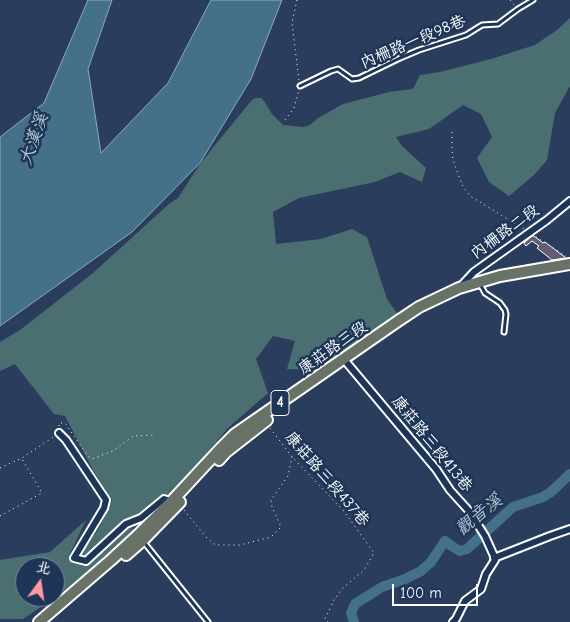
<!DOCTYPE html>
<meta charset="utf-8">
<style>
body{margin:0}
#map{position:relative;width:570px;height:622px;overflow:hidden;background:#2b3d5d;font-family:"Comic Neue","LXGW WenKai TC",sans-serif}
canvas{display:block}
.north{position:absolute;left:15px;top:557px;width:50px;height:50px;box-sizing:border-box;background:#1d3557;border:1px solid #77869a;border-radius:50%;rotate:14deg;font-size:14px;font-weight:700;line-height:20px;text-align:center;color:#fff}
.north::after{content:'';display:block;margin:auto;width:18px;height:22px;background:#ff9aa2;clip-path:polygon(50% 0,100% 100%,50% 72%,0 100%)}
.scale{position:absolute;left:392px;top:584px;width:86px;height:22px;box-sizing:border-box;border:2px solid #fff;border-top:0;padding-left:6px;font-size:15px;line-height:18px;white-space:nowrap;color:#fff;-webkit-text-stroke:4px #1d3557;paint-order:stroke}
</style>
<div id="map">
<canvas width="570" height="622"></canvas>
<div class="north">北</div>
<div class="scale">100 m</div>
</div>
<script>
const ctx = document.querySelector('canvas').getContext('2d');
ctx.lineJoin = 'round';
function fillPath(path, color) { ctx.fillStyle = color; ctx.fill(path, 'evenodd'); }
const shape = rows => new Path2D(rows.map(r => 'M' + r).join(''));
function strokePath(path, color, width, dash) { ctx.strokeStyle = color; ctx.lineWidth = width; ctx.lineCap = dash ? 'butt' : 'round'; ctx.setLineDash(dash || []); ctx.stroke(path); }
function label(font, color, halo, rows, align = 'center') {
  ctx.font = font + ' "Comic Neue","LXGW WenKai TC",sans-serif'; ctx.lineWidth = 5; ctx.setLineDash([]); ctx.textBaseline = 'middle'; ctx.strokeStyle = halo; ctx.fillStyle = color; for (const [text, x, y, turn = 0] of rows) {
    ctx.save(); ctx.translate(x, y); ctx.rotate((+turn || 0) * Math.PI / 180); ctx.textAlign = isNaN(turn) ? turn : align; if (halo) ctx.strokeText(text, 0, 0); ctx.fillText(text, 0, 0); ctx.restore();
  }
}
const green = shape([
 [570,18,570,86,555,113,547,160,534,175,509,196,489,182,477,158,492,137,481,114,463,105,429,129,396,137,402,146,426,168,422,182,400,172,375,182,299,198,273,212,276,244,321,239,352,229,367,237,387,299,399,316,317,370,287,369,295,341,273,336,256,359,268,393,228,428,171,495,165,494,143,514,127,520,86,557,80,556,99,528,112,500,93,470,65,416,54,414,15,364,0,371,0,342,20,330,93,273,169,204,178,198,198,167,215,145,252,100,256,98,261,98,264,101,272,114,283,125,303,127,310,125,318,118,343,104,389,92,413,89,420,75,440,72,491,59,535,45,557,30],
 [86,520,69,556,88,565,125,528,137,529,86,576,55,597,55,567,25,567,25,597,55,597,23,619,0,619,0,560,50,552]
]);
const water = shape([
 [88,0,112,0,88,69,101,153,168,83,211,0,282,0,251,79,200,163,132,232,0,326,0,137,44,103,88,0]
]);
const river = shape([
 [354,622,351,613,355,604,382,587,405,579,421,571,431,562,445,541,453,547,460,551,467,549,513,507,543,497,551,492,570,474]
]);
const building = shape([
 [532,236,534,236,543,243,545,242,566,258,552,260,537,248,539,246,532,241,526,246,524,243,532,236]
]);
const path = shape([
 [297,0,292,23,299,81],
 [510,0,514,5],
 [285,120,294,108,299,90],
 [452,132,452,151,453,160,462,185,470,196,524,229],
 [536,237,566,256],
 [59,426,59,423,65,423,88,456,92,459,113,451,133,436,153,435],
 [270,428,292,457,343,510,374,553,364,570,343,588,334,600,325,619,328,622],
 [0,468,22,458,55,436],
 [184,510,206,537,214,544,220,545,240,545,271,537,281,527,272,507,271,500,288,476,292,457],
 [0,516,42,493,22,459]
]);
const service = shape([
 [300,86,331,71,338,69,352,79,359,78,400,58,419,50,466,35,482,25,498,24,518,9,533,0],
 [480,284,485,293,500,303,505,310,506,314,504,332],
 [143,541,208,622]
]);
const minor = shape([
 [461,286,474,272,547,220,570,201],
 [347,363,436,469,450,490,469,511,485,536,494,556,495,560,486,574,481,589,465,601,456,619,453,622],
 [59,433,66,440,106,500,104,508,74,558,86,561,126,524,141,518,164,499,173,502],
 [494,558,550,536,570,529]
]);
const primary = shape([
 [219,460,226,452,267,420],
 [126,555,142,541,180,502],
 [39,622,111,560,136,537,171,502,222,447,235,434,398,321,419,307,459,288,500,276,570,264]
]);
const shields = [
 [280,403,18]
];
const shieldNames = [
 ["4",280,403]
];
const streetNames = [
 ["內柵路一段98巷",413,42,-23],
 ["內柵路二段",505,232,-36],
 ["康莊路三段",333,348,-35],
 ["康莊路三段413巷",432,444,51],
 ["康莊路三段437巷",327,479,49]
];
const waterNames = [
 ["大漢溪",34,139,-71],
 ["觀音溪",479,515,-39]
];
fillPath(green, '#4b6f71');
fillPath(water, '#447089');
strokePath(water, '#8fa9b8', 1);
strokePath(river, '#447089', 10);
fillPath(building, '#635e73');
strokePath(building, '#fff', 1);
strokePath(service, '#fff', 7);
strokePath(minor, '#fff', 10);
strokePath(primary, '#fff', 14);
strokePath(path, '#fff', 1, [1, 4]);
strokePath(service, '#1d3557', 3);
strokePath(minor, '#1d3557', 6);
strokePath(primary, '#697266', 10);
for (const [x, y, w] of shields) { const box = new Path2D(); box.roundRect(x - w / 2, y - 12.5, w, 25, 4); ctx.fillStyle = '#1d3557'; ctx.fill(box); strokePath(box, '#fff', 1); }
label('bold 15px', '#fff', null, shieldNames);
label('16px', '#fff', '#1d3557', streetNames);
label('italic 18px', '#b4c6d0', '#1d3557', waterNames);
</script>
